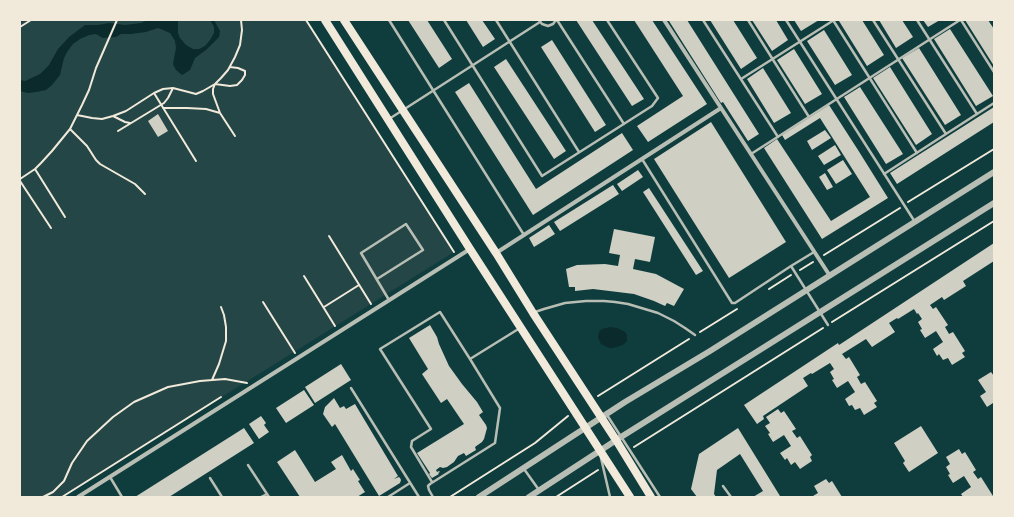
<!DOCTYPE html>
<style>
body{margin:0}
#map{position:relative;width:1014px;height:517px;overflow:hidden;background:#0f3d3e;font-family:"PT Sans Narrow",sans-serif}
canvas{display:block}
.frame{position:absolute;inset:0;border:21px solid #f1e9da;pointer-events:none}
</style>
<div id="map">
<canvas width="1014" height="517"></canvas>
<div class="frame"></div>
</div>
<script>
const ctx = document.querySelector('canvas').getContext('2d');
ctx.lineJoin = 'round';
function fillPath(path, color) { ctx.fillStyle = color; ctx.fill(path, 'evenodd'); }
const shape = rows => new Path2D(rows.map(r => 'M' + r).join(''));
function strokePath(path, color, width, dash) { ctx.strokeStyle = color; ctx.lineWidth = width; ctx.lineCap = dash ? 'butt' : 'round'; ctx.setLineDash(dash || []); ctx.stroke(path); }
const green = shape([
 [24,20,306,20,454,252,62,497,20,497,20,23]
]);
const water = shape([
 [148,20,178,20,178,33,180,38,186,45,193,49,199,49,205,46,210,40,214,33,214,27,210,20,214,20,220,31,219,37,206,50,195,58,190,70,182,75,176,70,173,64,176,48,175,41,170,33,163,30,158,28,146,32,131,34,121,34,116,37,103,38,96,34,89,35,80,39,73,44,67,52,64,58,60,75,52,85,46,90,36,92,28,93,20,91,20,80,25,81,40,74,49,65,58,49,69,37,85,25,98,25,109,23,125,25,141,23],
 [610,327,617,328,625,332,627,335,627,341,623,345,613,348,609,348,601,344,598,338,599,332,602,329]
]);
const building = shape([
 [408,20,427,20,452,59,439,68],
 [466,20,482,20,495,39,483,47],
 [576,20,592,20,644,99,632,106],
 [634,20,652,20,707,104,648,142,637,126,683,96],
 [671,20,687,20,759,134,748,141,723,102,721,103,669,21],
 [710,20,733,20,757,58,741,69],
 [752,20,776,20,788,40,772,51],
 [794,20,819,20,801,31],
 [841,20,862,20,884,55,867,66,839,21],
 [879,20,902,20,913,37,896,48],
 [923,20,940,20,928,27],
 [965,20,988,20,994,29,994,66],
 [950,29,993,96,976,106,934,39],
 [824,30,852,75,835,85,807,41],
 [552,40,606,125,595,132,541,47],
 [919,48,961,115,945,125,902,58],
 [794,49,822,94,805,104,777,60],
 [506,59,566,151,554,159,494,67],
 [890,67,932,134,916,145,873,78],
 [763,68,791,113,774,123,747,79],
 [469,83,536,189,622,133,633,150,533,215,455,92],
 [860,87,903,154,886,164,844,97],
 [829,105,858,150,888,198,822,239,764,148,777,139,831,221,870,197,820,118,785,140,782,135],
 [994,107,994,122,897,184,890,173],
 [158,114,168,131,158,137,148,121],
 [711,122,786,242,729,278,654,159],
 [825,130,831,138,812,150,807,141],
 [835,145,841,155,824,165,818,156],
 [843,160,852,174,836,184,827,170],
 [638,170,643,177,622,191,617,184],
 [825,173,833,187,827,190,819,177],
 [613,185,619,194,560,231,554,222],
 [649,188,703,271,696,275,643,192],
 [549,225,555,234,534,247,529,238],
 [614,229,655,237,650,262,635,259,633,269,656,274,684,289,674,306,667,303,665,306,654,301,634,294,593,289,575,291,575,287,569,287,566,269,577,265,605,264,618,266,620,255,609,253],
 [994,243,994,261,963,281,966,286,944,300,942,297,930,305,933,309,936,307,948,325,945,327,949,334,953,332,965,351,962,353,965,357,952,365,948,358,943,360,939,354,937,356,933,349,943,342,936,331,925,338,920,330,922,329,918,322,922,319,918,313,917,314,914,309,898,319,897,318,889,323,895,332,872,347,866,339,842,354,846,359,849,357,860,375,857,377,861,384,865,382,877,401,874,403,877,407,864,415,860,408,855,410,852,405,849,406,845,399,855,392,848,381,837,388,832,380,834,379,830,372,834,369,830,363,812,374,811,373,803,378,808,386,763,416,764,419,757,424,744,405,838,343,839,345],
 [430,325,437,337,439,344,449,366,462,384,477,402,483,412,479,415,486,425,487,428,484,439,482,442,475,447,476,450,466,456,464,453,458,456,454,462,447,467,443,468,440,467,436,470,437,472,439,471,440,472,438,473,439,474,432,478,429,474,430,473,417,453,464,424,447,399,441,403,422,374,428,369,409,338],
 [341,364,351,380,315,403,305,387],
 [991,372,994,376,994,405,993,403,987,407,980,396,986,392,978,380],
 [304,390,314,405,286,423,276,408],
 [334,398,340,408,344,406,346,409,355,404,398,476,394,479,399,477,400,478,401,480,400,483,379,496,335,424,332,427,323,414,325,407],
 [778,409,781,413,784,411,796,429,792,431,797,438,800,436,812,455,810,457,812,461,800,469,795,462,791,465,787,458,785,460,780,453,791,446,784,435,773,442,768,434,770,433,765,426,770,423,766,417],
 [261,416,266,423,264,425,269,432,259,439,249,424],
 [921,426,938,453,909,472,903,463,905,461,894,443],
 [244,428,254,443,169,497,135,497],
 [738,428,780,496,778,497,753,497,763,491,740,454,717,470,714,494,716,497,697,497,691,489,699,454],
 [959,449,962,454,965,452,976,470,973,472,978,479,981,477,993,496,992,497,963,497,961,494,971,487,964,476,953,483,948,475,950,474,946,467,950,464,946,457],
 [295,450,315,482,336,469,331,462,342,455,351,471,353,469,360,480,358,481,365,492,357,497,300,497,277,462],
 [826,479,829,483,832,481,842,497,814,497,813,496,818,493,814,486]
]);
const path = shape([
 [306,20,454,252],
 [20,27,31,20],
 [230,67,238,68,245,71,245,75,242,80,237,85,230,86,215,84,213,89,213,94,220,113,235,136],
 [154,93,196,161],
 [163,108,187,108,206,109,220,113],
 [77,115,92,118,102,119,113,116,126,111,154,93,163,89,173,88,196,94,203,91,215,84,221,78,228,70,235,57,240,45,242,30,241,20],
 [113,116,125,122,130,123],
 [70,129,87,146,96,160,100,164,135,184,145,194],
 [118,131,164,103,168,98,173,88],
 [35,169,65,217],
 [20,179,35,169,41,163,52,151,70,129,82,105,89,90,96,68,117,20],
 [20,181,51,228],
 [908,202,994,149],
 [329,236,371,304],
 [824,255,900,208],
 [800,270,813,262],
 [304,276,335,326],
 [769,289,791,275],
 [263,302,295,353],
 [324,307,359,285],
 [832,322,994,221],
 [700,332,737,309],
 [212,380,219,364,226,341,226,327,224,315,221,307],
 [598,396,689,339],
 [634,447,823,328],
 [43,497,53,492,64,481,72,463,87,441,113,417,134,402,168,387,200,381,225,379,247,383],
 [62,497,221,397],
 [450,497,535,443,568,416],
 [556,497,598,470]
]);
const service = shape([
 [389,20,524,235],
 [444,20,542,176,652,106,658,98,607,20],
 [496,20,579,152],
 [539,20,542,24,548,26,553,24,556,20],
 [557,20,624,124],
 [703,20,778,137],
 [748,20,809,117],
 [786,20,915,222],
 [833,20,917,153],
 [873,20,946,134],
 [917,20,977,114],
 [961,20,994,72],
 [741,79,834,20],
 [389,119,540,22],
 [751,154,960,20],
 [642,159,732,303,735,303,738,301,791,266,828,325],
 [884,174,994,103],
 [791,266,814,252],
 [377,279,423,250,406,224,361,253,389,300],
 [535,312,544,309,565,303,586,301,604,301,615,302,628,304,658,313,674,321,685,328,695,335],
 [470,359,520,328],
 [351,388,419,497],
 [607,415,660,497],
 [601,458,610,497],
 [248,465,269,497],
 [524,469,539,490],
 [110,477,122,497],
 [210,478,222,497],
 [432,482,411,447,412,441,431,429,380,349,440,312,470,359,500,408,495,443,430,484,428,486,429,490,433,497],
 [723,486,731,497],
 [261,497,267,494],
 [388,497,410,483]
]);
const minor = shape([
 [664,20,830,276],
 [496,253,721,108],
 [78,497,470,249]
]);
const tertiary = shape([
 [479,497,625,402,710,351,994,172],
 [529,497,621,437,994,203]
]);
const primary = shape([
 [325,20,470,249,630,497],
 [344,20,496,253,533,313,616,440,651,497]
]);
fillPath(green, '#244646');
fillPath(water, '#0a2a2b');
fillPath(building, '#cfcfc3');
strokePath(path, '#f1e9da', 2);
strokePath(service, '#b8beb3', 2.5);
strokePath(minor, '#b8beb3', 4);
strokePath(tertiary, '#b8beb3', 6);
strokePath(primary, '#f1e9da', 8);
</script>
